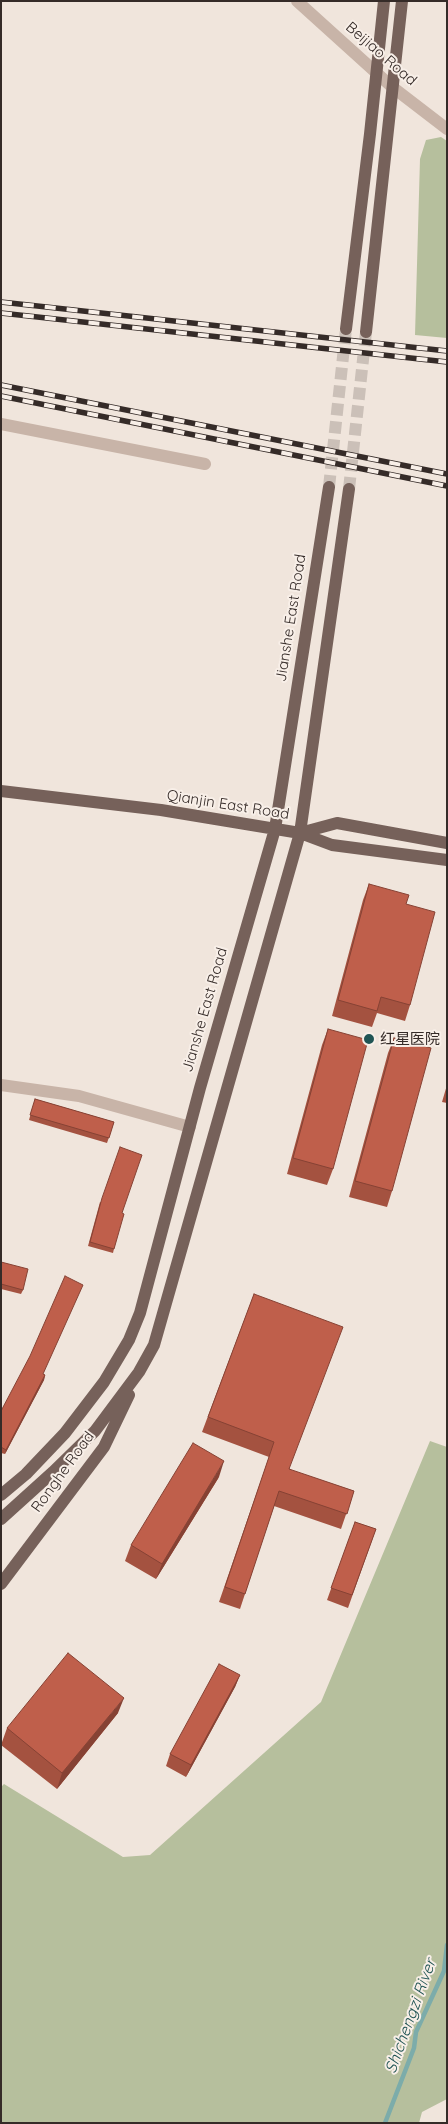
<!DOCTYPE html>
<meta charset="utf-8">
<style>
body{margin:0}
#map{position:relative;width:448px;height:2124px;overflow:hidden;background:#f0e5dc;font-family:Quicksand,sans-serif}
canvas{display:block}
.frame{position:absolute;inset:0;border:2px solid #352b28;pointer-events:none}
</style>
<div id="map">
<canvas width="448" height="2124"></canvas>
<div class="frame"></div>
</div>
<script>
const ctx = document.querySelector('canvas').getContext('2d');
ctx.lineJoin = 'round';
function fillPath(path, color) { ctx.fillStyle = color; ctx.fill(path, 'evenodd'); }
const shape = rows => new Path2D(rows.map(r => 'M' + r).join(''));
function strokePath(path, color, width, dash) { ctx.strokeStyle = color; ctx.lineWidth = width; ctx.lineCap = dash ? 'butt' : 'round'; ctx.setLineDash(dash || []); ctx.stroke(path); }
function label(font, color, halo, rows, align = 'center') {
  ctx.font = font + ' Quicksand,"Noto Sans SC",sans-serif'; ctx.lineWidth = 4; ctx.setLineDash([]); ctx.textBaseline = 'middle'; ctx.strokeStyle = halo; ctx.fillStyle = color; for (const [text, x, y, turn = 0] of rows) {
    ctx.save(); ctx.translate(x, y); ctx.rotate((+turn || 0) * Math.PI / 180); ctx.textAlign = isNaN(turn) ? turn : align; if (halo) ctx.strokeText(text, 0, 0); ctx.fillText(text, 0, 0); ctx.restore();
  }
}
const green = shape([
 [441,137,447,141,447,338,415,335,420,159,426,140],
 [430,1441,447,1447,447,2099,422,2112,419,2123,1,2123,1,1787,4,1784,123,1857,150,1855,321,1702]
]);
const stream = shape([
 [385,2123,414,2048,416,2032,444,1971,447,1945]
]);
const majorTunnel = shape([
 [329,487,346,329],
 [349,489,366,332]
]);
const minor = shape([
 [297,1,391,86,447,129],
 [1,424,205,464],
 [1,1085,79,1096,190,1127]
]);
const major = shape([
 [346,329,370,134,384,1],
 [366,332,402,1],
 [1,791,161,810,300,833,332,845,447,860],
 [300,833,337,823,447,843],
 [1,1495,26,1474,65,1433,104,1382,129,1340,140,1313,200,1088,275,829,329,487],
 [1,1519,53,1472,95,1431,139,1372,154,1345,300,833,349,489],
 [1,1584,104,1447,129,1395]
]);
const rail = shape([
 [1,302,447,351],
 [1,313,447,362],
 [1,385,447,474],
 [1,396,447,486]
]);
const wall = shape([
 [369,884,406,904,410,1005,405,1021,377,1013,372,1027,332,1016,363,900],
 [328,1029,333,1169,327,1185,287,1174,322,1045],
 [394,1038,392,1191,387,1207,349,1197,388,1053],
 [447,1085,447,1103,442,1102],
 [35,1099,114,1122,107,1143,29,1120],
 [100,1202,122,1213,113,1253,88,1246],
 [1,1262,23,1290,21,1294,1,1289],
 [254,1294,290,1470,354,1491,341,1529,274,1506,240,1609,219,1602,269,1457,202,1432],
 [43,1374,45,1375,44,1380,5,1454,1,1453,1,1411],
 [219,1477,156,1579,125,1561,131,1545],
 [355,1522,376,1529,348,1608,327,1600],
 [240,1675,235,1687,186,1777,166,1766,170,1754],
 [118,1713,57,1789,1,1745,7,1728]
]);
const shadedWall = shape([
 [45,1375,44,1380,5,1454,6,1450],
 [224,1461,219,1477,156,1579,162,1564],
 [240,1675,235,1687,186,1777,191,1765],
 [124,1698,118,1713,57,1789,62,1773]
]);
const building = shape([
 [369,884,409,895,406,904,435,912,410,1005,381,997,377,1011,338,1000,369,884],
 [328,1029,368,1040,333,1169,293,1158,328,1029],
 [394,1038,431,1048,392,1191,355,1181,394,1038],
 [35,1099,114,1122,109,1138,30,1115,35,1099],
 [120,1147,142,1155,122,1213,124,1214,114,1249,90,1242,102,1198,120,1147],
 [1,1262,28,1269,23,1290,1,1284,1,1262],
 [65,1276,83,1285,43,1374,45,1375,6,1450,1,1447,1,1411,30,1356,65,1276],
 [254,1294,343,1327,289,1469,354,1491,347,1514,279,1491,245,1594,225,1587,274,1442,208,1417,254,1294],
 [193,1443,224,1461,162,1564,131,1545,193,1443],
 [355,1522,376,1529,352,1595,331,1588,355,1522],
 [68,1653,124,1698,62,1773,7,1728,68,1653],
 [219,1664,240,1675,191,1765,170,1754,219,1664]
]);
const markers = [
 [369,1039,6,"#205454"]
];
const streetNames = [
 ["Beijiao Road",381,54,41],
 ["Jianshe East Road",291,618,-81],
 ["Qianjin East Road",228,805,9],
 ["Jianshe East Road",205,1010,-74],
 ["Ronghe Road",63,1472,-54]
];
const poiNames = [
 ["红星医院",380,1039]
];
const waterNames = [
 ["Shichengzi River",411,2016,-70]
];
fillPath(green, '#b6bf9d');
strokePath(stream, '#7cacaa', 4.5);
strokePath(majorTunnel, '#cbc0b8', 12, [12, 6]);
strokePath(minor, '#c8b4a8', 12);
strokePath(major, '#76615a', 12);
strokePath(rail, '#352b28', 5.5);
strokePath(rail, '#f8efe8', 4, [11]);
fillPath(wall, '#a45240');
fillPath(shadedWall, '#864234');
fillPath(building, '#bf5f4b');
strokePath(building, '#864234', 1);
for (const [x, y, r, color] of markers) { const dot = new Path2D(); dot.arc(x, y, r, 0, 2 * Math.PI); ctx.fillStyle = color; ctx.fill(dot); strokePath(dot, '#f8efe8', 2); }
label('15px', '#352b28', '#f8efe8', streetNames);
label('15px', '#352b28', '#f8efe8', poiNames, 'left');
label('italic 16px', '#205454', '#f8efe8', waterNames);
</script>
